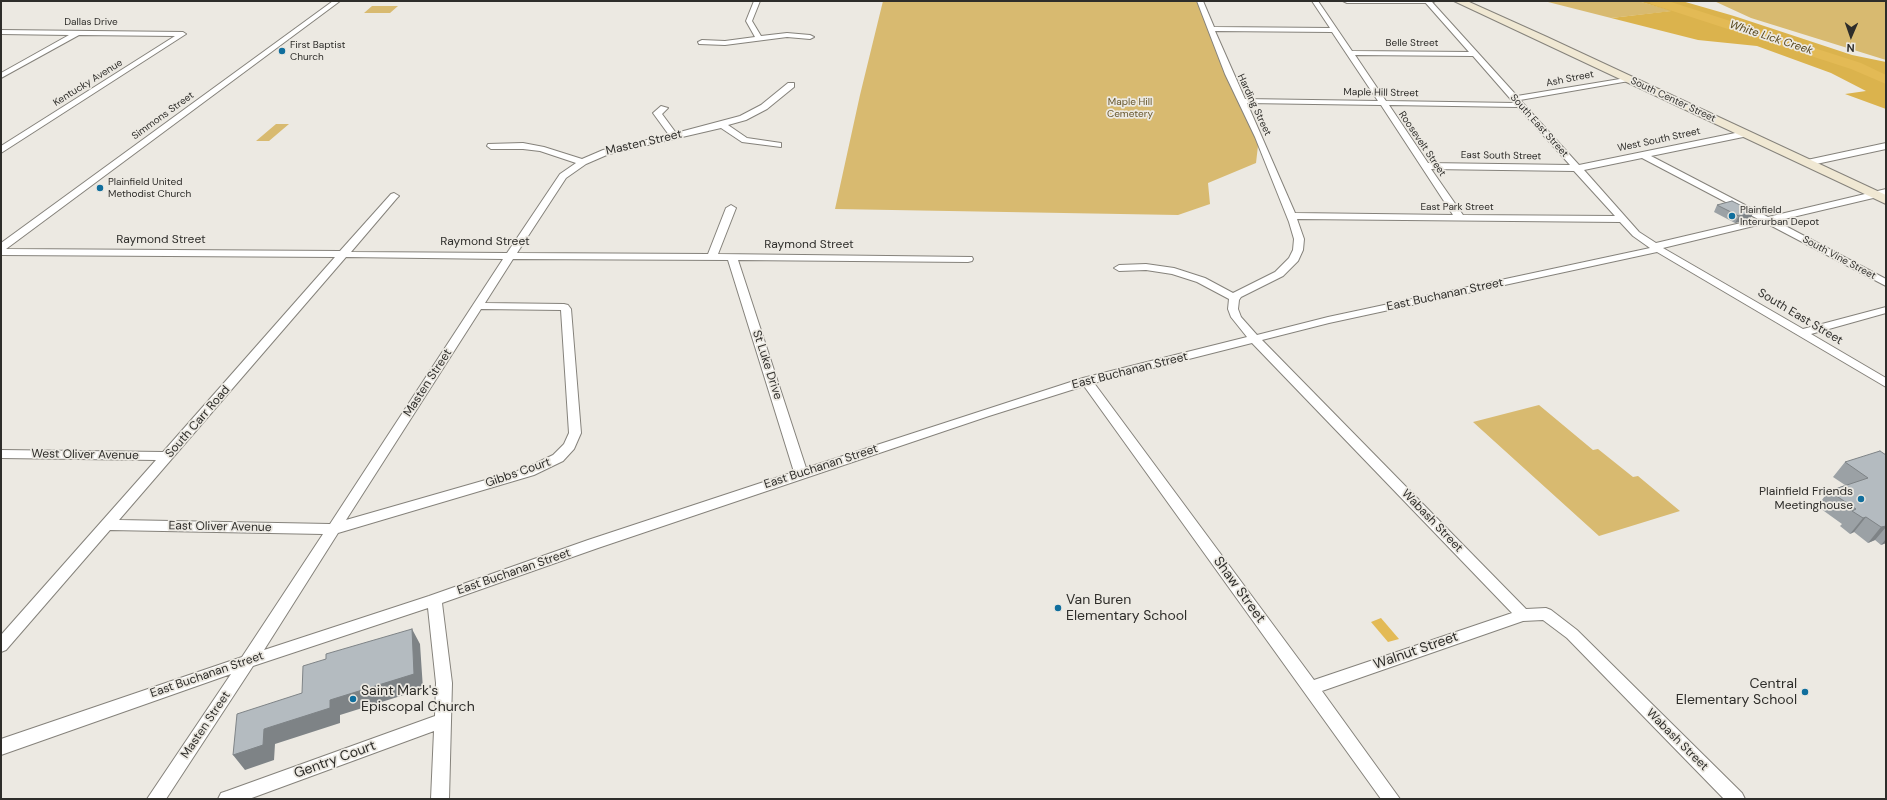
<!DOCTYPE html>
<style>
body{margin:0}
#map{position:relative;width:1887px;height:800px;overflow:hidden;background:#ece9e2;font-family:"DM Sans",sans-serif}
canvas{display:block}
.frame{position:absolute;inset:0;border:2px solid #2e2d2a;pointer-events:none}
.north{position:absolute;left:1831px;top:16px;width:40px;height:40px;-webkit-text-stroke:3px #ece9e2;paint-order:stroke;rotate:182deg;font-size:11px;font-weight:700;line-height:16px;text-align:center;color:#2e2d2a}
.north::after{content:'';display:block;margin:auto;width:14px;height:18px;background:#2e2d2a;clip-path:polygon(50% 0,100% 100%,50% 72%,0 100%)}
</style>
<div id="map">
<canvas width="1887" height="800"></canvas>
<div class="frame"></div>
<div class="north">N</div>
</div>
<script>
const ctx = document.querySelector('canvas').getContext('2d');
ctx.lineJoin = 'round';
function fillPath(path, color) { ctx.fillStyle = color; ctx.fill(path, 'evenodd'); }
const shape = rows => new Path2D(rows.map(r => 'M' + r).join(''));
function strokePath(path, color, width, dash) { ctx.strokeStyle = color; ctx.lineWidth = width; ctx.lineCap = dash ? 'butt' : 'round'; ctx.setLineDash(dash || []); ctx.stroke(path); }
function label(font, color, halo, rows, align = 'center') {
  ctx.font = font + ' "DM Sans",sans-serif'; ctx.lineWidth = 3.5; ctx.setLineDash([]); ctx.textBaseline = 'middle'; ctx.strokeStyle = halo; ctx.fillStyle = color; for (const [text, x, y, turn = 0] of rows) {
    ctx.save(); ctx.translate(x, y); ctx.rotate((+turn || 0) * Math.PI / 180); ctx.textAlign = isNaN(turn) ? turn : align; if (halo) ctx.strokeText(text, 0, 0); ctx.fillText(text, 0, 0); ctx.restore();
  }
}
const green = shape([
 [883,1,1200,1,1259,137,1256,163,1208,183,1210,204,1178,215,835,209,860,95],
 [1544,1,1638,1,1673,11,1611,18],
 [1714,1,1886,1,1886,60,1751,18],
 [372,6,398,6,390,13,364,13],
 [276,124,289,124,269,141,256,141],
 [1539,405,1593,450,1598,449,1633,477,1638,476,1680,511,1599,536,1473,422]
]);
const forest = shape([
 [1638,1,1682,1,1734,16,1852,55,1886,62,1886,109,1845,94,1866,91,1831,73,1757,46,1698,40,1611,18,1671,11]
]);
const water = shape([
 [1381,618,1399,639,1388,642,1371,622]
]);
const river = shape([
 [1649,1,1668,1,1861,63,1886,75,1886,84,1851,69,1651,4,1649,1]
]);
const minor = shape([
 [333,1,340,1,6,249,340,251,391,194,394,193,399,196,397,198,351,252,507,253,560,174,576,163,540,151,523,149,491,149,487,146,488,144,523,143,544,147,582,159,603,150,669,135,653,113,661,106,668,108,662,114,676,133,740,116,761,105,788,83,794,83,794,87,767,109,746,120,728,125,747,138,781,143,781,147,742,142,721,128,609,154,586,164,566,178,517,253,708,254,726,208,731,205,736,208,718,254,972,257,973,259,972,261,968,262,738,260,806,468,1083,378,1247,337,1231,317,1228,309,1229,299,1197,282,1172,274,1146,270,1119,271,1114,268,1119,265,1146,264,1174,268,1205,278,1233,293,1275,272,1289,258,1293,250,1294,239,1289,222,1255,137,1225,74,1197,1,1203,1,1214,27,1330,28,1312,1,1318,1,1352,51,1469,52,1424,1,1431,1,1517,96,1632,77,1633,79,1629,81,1520,100,1579,165,1745,131,1748,132,1748,136,1651,156,1768,217,1886,189,1886,195,1776,221,1886,279,1886,286,1766,223,1663,248,1803,329,1886,307,1886,313,1811,334,1886,378,1886,387,1657,252,1329,323,1262,340,1526,609,1546,608,1551,610,1577,630,1742,793,1745,799,1724,799,1567,638,1543,620,1523,621,1322,691,1400,799,1381,799,1084,386,989,416,598,548,442,603,452,683,449,799,431,799,434,731,249,799,218,799,221,793,227,791,435,716,436,683,428,608,253,666,166,799,147,799,231,674,1,755,1,739,242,657,323,534,110,530,6,650,1,652,1,635,156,460,1,458,1,450,163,452,335,257,1,255,1,243,333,1],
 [1215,31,1332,32,1378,101,1245,99,1215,31],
 [1355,55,1473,56,1514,103,1386,101,1355,55],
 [1247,103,1381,105,1453,215,1295,213,1247,103],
 [1389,105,1518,107,1570,165,1428,163,1389,105],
 [1642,158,1758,219,1656,243,1639,232,1584,170,1642,158],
 [1431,169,1574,171,1615,216,1463,215,1431,169],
 [1297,219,1620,222,1633,236,1650,248,1328,317,1257,335,1241,317,1238,309,1239,300,1241,297,1283,276,1298,261,1303,250,1304,239,1297,219],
 [346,257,503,259,330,524,119,520,346,257],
 [513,259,728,260,794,472,588,540,429,596,264,650,338,533,534,475,563,461,574,449,581,433,571,309,568,305,564,304,485,303,513,259],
 [481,309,561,310,569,433,564,444,553,455,524,469,346,520,481,309],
 [1252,343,1512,613,1314,680,1094,383,1252,343],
 [754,1,760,1,752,21,761,36,787,33,810,35,814,37,810,39,787,37,725,45,699,44,698,42,702,40,725,41,755,37,746,21,754,1],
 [1,30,183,32,186,34,1,153,1,146,175,36,79,35,1,78,1,73,69,35,1,34,1,30],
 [1886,143,1886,149,1807,166,1803,163,1807,160,1886,143]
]);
const tertiary = shape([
 [1343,1,1435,1,1431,3,1347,3,1343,1]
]);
const secondary = shape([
 [1454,1,1467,1,1547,37,1886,195,1886,204,1454,1]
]);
const wall = shape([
 [1717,205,1750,219,1735,223,1714,212],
 [1886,455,1886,543,1881,545,1875,540,1868,543,1854,532,1850,534,1840,526,1842,524,1817,506,1829,491,1845,485,1833,477,1845,462]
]);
const shadedWall = shape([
 [1754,212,1750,219,1735,223,1739,216],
 [1866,517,1854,532,1850,534,1863,518],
 [1886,526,1886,527,1875,540,1868,543,1881,527],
 [1886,539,1886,543,1881,545],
 [412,629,420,644,423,689,340,715,340,723,275,744,274,760,245,770,233,755,264,729,330,700]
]);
const building = shape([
 [1732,201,1754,212,1739,216,1717,205,1732,201],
 [1880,451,1886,455,1886,526,1881,527,1866,517,1863,518,1852,511,1856,509,1829,491,1868,478,1845,462,1880,451],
 [412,629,414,674,330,700,330,708,264,729,263,745,233,755,237,714,302,693,303,666,326,659,326,654,412,629]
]);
const markers = [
 [282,51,4,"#106e9d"],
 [100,188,4,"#106e9d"],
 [1732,216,4,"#106e9d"],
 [1861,499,4,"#106e9d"],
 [1058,608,4,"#106e9d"],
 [1805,692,4,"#106e9d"],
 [353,699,4,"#106e9d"]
];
const farStreetnames = [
 ["Dallas Drive",91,22],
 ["Belle Street",1412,43],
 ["Ash Street",1570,79,-11],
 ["Kentucky Avenue",88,83,-32],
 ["Maple Hill Street",1381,93,1],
 ["South Center Street",1673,100,25],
 ["Harding Street",1254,105,65],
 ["Simmons Street",163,116,-36],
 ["South East Street",1539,126,48],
 ["West South Street",1659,140,-12],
 ["Roosevelt Street",1422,144,56],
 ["East South Street",1501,156,1],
 ["East Park Street",1457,207],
 ["South Vine Street",1839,258,28]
];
const farPoinames = [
 ["First Baptist",290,45],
 ["Church",290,57],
 ["Plainfield United",108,182],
 ["Methodist Church",108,194],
 ["Plainfield",1740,210],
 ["Interurban Depot",1740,222]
];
const farParknames = [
 ["Maple Hill",1130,102],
 ["Cemetery",1130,114]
];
const farWaternames = [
 ["White Lick Creek",1771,38,18]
];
const streetNames = [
 ["Masten Street",644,143,-13],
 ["Raymond Street",161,240],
 ["Raymond Street",485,242],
 ["Raymond Street",809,245],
 ["East Buchanan Street",1445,295,-12],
 ["South East Street",1800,317,31],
 ["St Luke Drive",767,365,72],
 ["East Buchanan Street",1130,371,-14],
 ["Masten Street",428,383,-57],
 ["South Carr Road",198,422,-49],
 ["West Oliver Avenue",85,455,1],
 ["East Buchanan Street",821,467,-18],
 ["Gibbs Court",518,473,-19],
 ["Wabash Street",1432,521,46],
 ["East Oliver Avenue",220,527,1],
 ["East Buchanan Street",514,572,-19],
 ["East Buchanan Street",207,675,-19],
 ["Masten Street",206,725,-56],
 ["Wabash Street",1677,740,45]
];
const poiNames = [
 ["Plainfield Friends",1853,492],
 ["Meetinghouse",1853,506]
];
const nearStreetnames = [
 ["Shaw Street",1239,590,54],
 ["Walnut Street",1416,651,-19],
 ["Gentry Court",335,760,-20]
];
const nearPoinames = [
 ["Van Buren",1066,600],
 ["Elementary School",1066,616],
 ["Central",1797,684,"right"],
 ["Elementary School",1797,700,"right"],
 ["Saint Mark's",361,691],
 ["Episcopal Church",361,707]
];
fillPath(green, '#d8ba70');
fillPath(forest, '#dbb34d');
fillPath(water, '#e3ba55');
fillPath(river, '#e3ba55');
strokePath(minor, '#85827b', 2);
strokePath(tertiary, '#85827b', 2);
strokePath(secondary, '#85827b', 2);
fillPath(minor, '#fff');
fillPath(tertiary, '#fff');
fillPath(secondary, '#f0e8d3');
fillPath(wall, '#9ba1a5');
fillPath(shadedWall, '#7e8386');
fillPath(building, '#b4bbc0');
strokePath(building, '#7e8386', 1);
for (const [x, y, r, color] of markers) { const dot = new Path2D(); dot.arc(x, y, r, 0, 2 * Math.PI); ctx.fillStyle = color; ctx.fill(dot); strokePath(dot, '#ece9e2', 1.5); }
label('10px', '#2e2d2a', '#ece9e2', farStreetnames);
label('10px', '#2e2d2a', '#ece9e2', farPoinames, 'left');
label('10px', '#66552b', '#ece9e2', farParknames);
label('italic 11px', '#57471d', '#ece9e2', farWaternames);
label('12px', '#2e2d2a', '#ece9e2', streetNames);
label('12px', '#2e2d2a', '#ece9e2', poiNames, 'right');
label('14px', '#2e2d2a', '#ece9e2', nearStreetnames);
label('14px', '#2e2d2a', '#ece9e2', nearPoinames, 'left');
</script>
